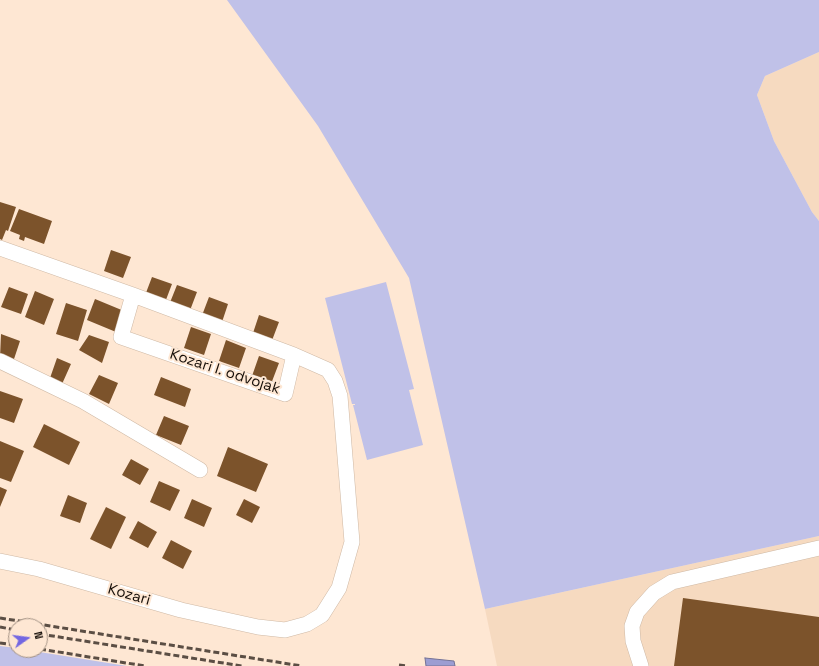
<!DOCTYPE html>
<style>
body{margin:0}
#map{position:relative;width:819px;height:666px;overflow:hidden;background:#fee7d3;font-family:"Space Grotesk",sans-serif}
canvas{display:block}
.north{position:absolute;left:8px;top:618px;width:40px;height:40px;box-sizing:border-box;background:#fee7d3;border:1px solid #a19082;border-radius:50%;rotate:76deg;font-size:11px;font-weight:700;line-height:16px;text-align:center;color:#160e08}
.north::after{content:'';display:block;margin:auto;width:14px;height:18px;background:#7367e2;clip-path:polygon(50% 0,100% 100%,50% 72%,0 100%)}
</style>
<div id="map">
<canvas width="819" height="666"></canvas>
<div class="north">N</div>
</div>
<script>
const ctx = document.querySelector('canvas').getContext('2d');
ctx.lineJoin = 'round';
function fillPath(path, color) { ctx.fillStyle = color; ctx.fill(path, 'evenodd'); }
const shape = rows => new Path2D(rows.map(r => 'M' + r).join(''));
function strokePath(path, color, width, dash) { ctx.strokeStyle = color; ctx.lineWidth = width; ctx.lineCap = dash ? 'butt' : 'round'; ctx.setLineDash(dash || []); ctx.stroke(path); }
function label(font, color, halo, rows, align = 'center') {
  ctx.font = font + ' "Space Grotesk",sans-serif'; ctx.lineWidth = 4; ctx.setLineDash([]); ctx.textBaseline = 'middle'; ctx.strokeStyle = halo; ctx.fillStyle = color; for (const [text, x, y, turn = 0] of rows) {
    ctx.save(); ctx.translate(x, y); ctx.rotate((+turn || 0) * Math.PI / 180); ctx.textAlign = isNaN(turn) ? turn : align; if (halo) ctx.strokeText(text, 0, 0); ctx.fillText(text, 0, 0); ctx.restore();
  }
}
const built = shape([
 [819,52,819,221,812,212,774,141,757,95,765,76],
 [819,536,819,666,497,666,485,609]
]);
const green = shape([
 [227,0,819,0,819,52,765,76,757,95,774,141,812,212,819,221,819,536,485,609,409,278,318,126],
 [386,282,414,389,409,390,423,445,367,460,353,405,355,405,355,404,352,404,325,298],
 [0,646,16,648,16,650,27,650,127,666,0,666]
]);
const water = shape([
 [425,658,454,661,455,666,426,666,425,658]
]);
const building = shape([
 [0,202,16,207,8,231,6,230,2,240,0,239],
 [19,209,52,221,44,244,25,237,24,241,19,239,20,235,10,231],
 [111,250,131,257,123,278,104,271],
 [152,277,172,284,164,305,144,298],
 [177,285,197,292,189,313,169,305],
 [9,287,28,294,21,314,1,307],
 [35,291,54,299,44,325,25,317],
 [209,297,228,304,221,325,201,318],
 [95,299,124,311,116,332,87,320],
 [66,303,87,310,78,341,56,334],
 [259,315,279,322,271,343,252,336],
 [191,327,211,334,204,355,184,348],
 [1,334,20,341,13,362,0,358],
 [89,335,109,342,102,363,79,350],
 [226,340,246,348,239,368,219,361],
 [259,356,279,363,271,384,252,376],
 [57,358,71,364,62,384,50,378],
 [99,375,118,383,109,404,89,394],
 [161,377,191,389,185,407,154,395],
 [0,391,23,399,14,423,0,418],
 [164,416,189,426,181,445,156,435],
 [44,424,80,442,69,465,33,447],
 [0,441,24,451,11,482,0,478],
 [228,447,268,464,256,492,217,476],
 [131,459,149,469,140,485,122,475],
 [159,481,180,490,170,511,150,502],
 [0,487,7,490,0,507],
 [68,495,87,503,80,523,60,516],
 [192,499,212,508,204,527,184,518],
 [244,499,260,507,252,523,236,515],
 [106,507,126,517,111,549,90,539],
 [138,521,157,532,148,548,129,538],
 [171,540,192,551,183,569,162,558],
 [683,598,819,617,819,666,674,666]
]);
const minor = shape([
 [0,248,133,295,294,355,285,394,121,337,133,295],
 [0,361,83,401,200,470],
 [0,561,39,569,181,610,258,627,285,630,307,624,322,615,339,588,352,542,340,396,335,381,328,370,294,355],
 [641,666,633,641,632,626,637,612,654,593,672,582,819,548]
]);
const rail = shape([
 [0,618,302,666],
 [0,627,16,630],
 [40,634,242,666],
 [0,643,16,645],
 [40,649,145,666],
 [399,665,407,666]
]);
const streetNames = [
 ["Kozari I. odvojak",225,372,18],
 ["Kozari",129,595,16]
];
fillPath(built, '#f6dac0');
fillPath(green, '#c0c1e8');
fillPath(water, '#9c9dd2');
strokePath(water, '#747295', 1);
fillPath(building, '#7c532b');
strokePath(minor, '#cfb9a5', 16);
strokePath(minor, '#fff', 15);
strokePath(rail, '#5b4e44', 3, [6, 3]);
label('15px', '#160e08', '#fee7d3', streetNames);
</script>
